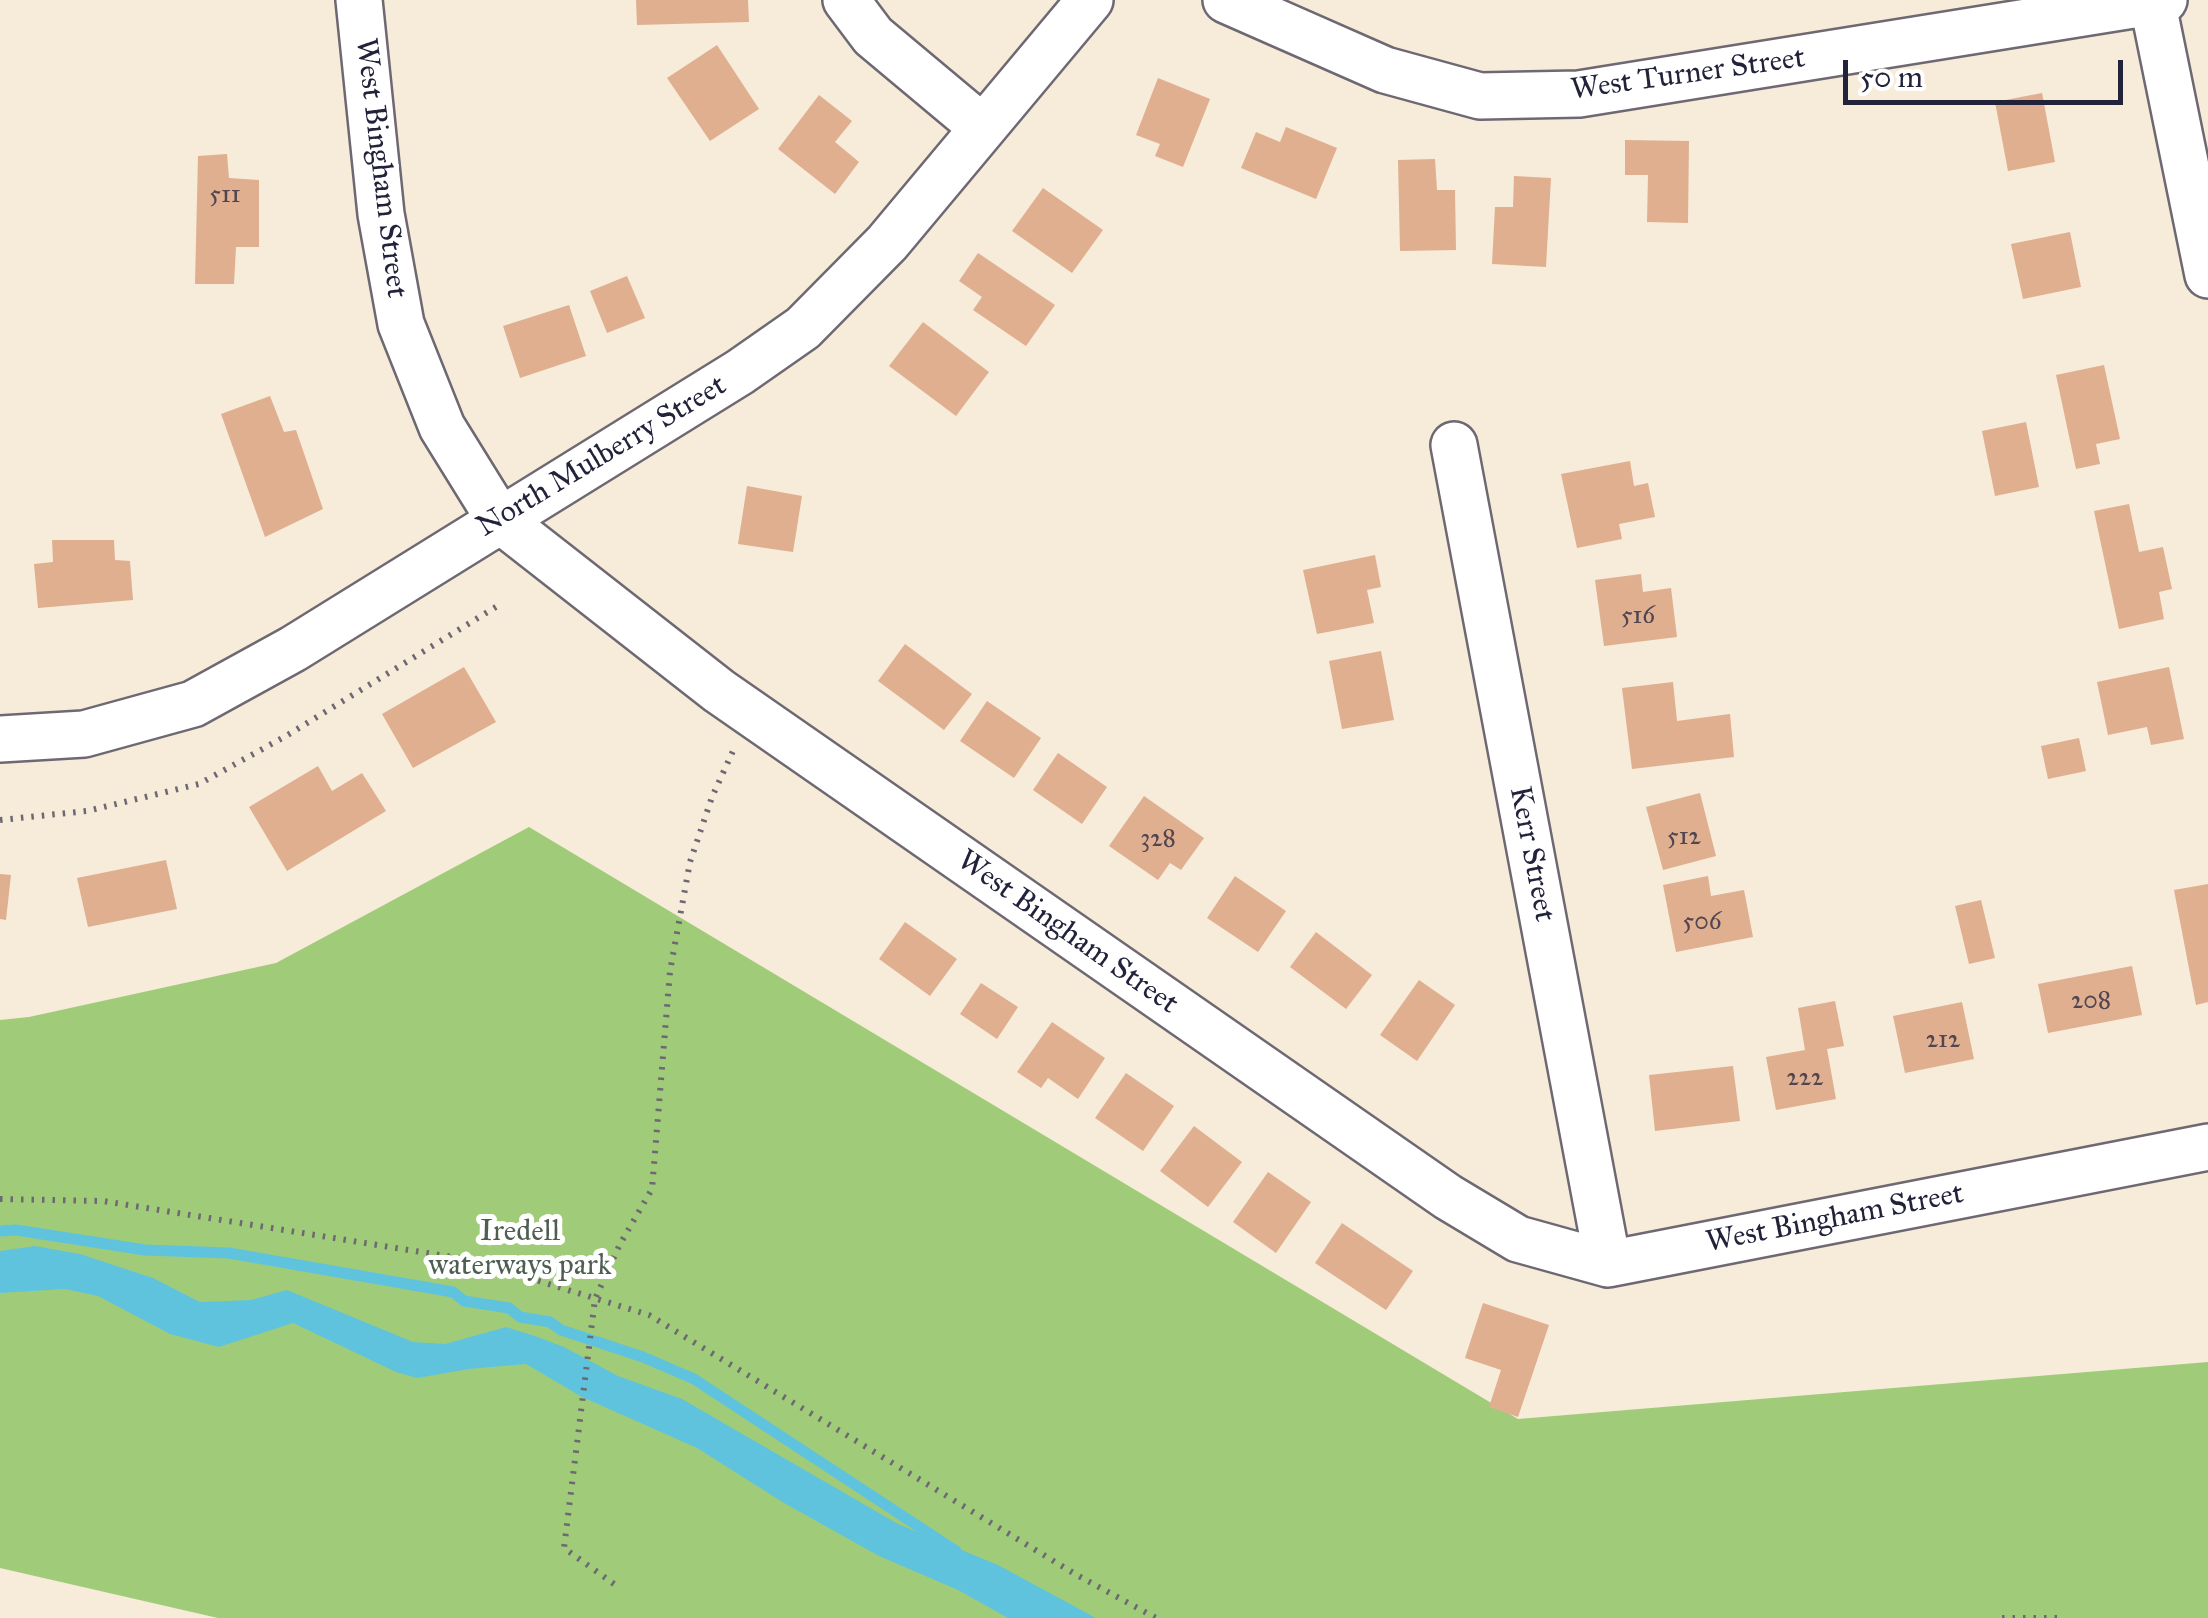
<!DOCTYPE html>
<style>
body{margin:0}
#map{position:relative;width:2208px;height:1618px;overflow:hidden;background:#f7ebd9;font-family:"IM FELL Great Primer",serif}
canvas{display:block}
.scale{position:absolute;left:1843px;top:60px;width:280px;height:45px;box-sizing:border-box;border:5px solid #22223b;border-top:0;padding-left:12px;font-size:30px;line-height:35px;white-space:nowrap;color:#22223b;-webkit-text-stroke:8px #fff;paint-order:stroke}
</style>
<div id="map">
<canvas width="2208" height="1618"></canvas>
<div class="scale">50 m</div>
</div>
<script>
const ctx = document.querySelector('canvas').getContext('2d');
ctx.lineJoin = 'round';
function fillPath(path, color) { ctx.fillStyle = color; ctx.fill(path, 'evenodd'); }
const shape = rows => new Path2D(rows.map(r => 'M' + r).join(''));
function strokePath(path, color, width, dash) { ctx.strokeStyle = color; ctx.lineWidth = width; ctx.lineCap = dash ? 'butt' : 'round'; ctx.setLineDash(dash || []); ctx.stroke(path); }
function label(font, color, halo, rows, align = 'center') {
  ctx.font = font + ' "IM FELL Great Primer",serif'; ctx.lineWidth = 10; ctx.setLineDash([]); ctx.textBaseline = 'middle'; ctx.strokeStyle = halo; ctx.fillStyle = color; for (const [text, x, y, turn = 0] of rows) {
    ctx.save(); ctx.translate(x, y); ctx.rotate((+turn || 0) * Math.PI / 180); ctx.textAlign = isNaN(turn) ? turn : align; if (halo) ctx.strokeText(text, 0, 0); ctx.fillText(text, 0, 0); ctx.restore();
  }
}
const green = shape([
 [529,827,1518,1419,2208,1362,2208,1618,218,1618,0,1568,0,1020,29,1017,276,963]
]);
const water = shape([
 [35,1246,80,1254,153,1278,200,1302,251,1300,287,1290,413,1342,445,1344,506,1327,535,1336,564,1347,618,1376,682,1399,898,1524,998,1565,1096,1618,1008,1618,958,1590,879,1556,784,1503,697,1448,582,1397,526,1364,469,1369,417,1378,396,1372,293,1323,219,1347,170,1334,98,1296,65,1289,0,1293,0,1251]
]);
const stream = shape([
 [0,1231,16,1230,145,1250,229,1253,453,1292,464,1301,509,1308,520,1317,550,1322,561,1330,643,1357,694,1379,956,1551]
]);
const building = shape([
 [636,0,748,0,749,22,637,25],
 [717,45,759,109,710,141,667,78],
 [1158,78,1210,99,1183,167,1155,156,1160,144,1136,135],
 [2042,93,2055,162,2008,171,1995,102],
 [819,95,852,121,835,142,859,162,835,194,778,149],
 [1286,127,1337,148,1316,199,1241,168,1256,132,1280,142],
 [1625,140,1689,141,1688,223,1647,222,1648,175,1625,175],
 [227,154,229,178,259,180,259,247,236,247,234,284,195,284,198,156],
 [1435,159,1437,190,1455,190,1456,250,1400,251,1398,160],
 [1514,176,1551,178,1546,267,1492,264,1495,207,1513,207],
 [1043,188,1103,230,1072,273,1012,231],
 [2070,232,2081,287,2023,299,2011,244],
 [978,253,1055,305,1026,346,973,310,982,297,959,281],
 [627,276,645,318,607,333,590,291],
 [569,305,586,356,520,378,503,326],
 [923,322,989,372,956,416,889,366],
 [2104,365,2120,439,2096,444,2100,464,2076,469,2056,375],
 [270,396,284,432,296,430,323,509,265,537,221,414],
 [2026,422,2039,487,1995,496,1982,431],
 [1630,461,1634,486,1648,483,1655,517,1619,524,1622,539,1577,548,1561,474],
 [747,486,802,496,793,552,738,544],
 [2129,504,2139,552,2163,547,2172,589,2159,592,2164,619,2119,629,2094,511],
 [52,540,114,540,115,560,130,561,133,600,38,608,34,564,53,562],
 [1375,555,1381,587,1367,590,1374,623,1317,634,1303,570],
 [1641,574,1643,592,1671,588,1677,637,1604,646,1595,580],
 [905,644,972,694,944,730,878,681],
 [1381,651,1394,720,1342,729,1329,661],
 [464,667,496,722,413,768,382,714],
 [2169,667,2184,739,2151,745,2147,727,2108,735,2097,682],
 [1673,682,1677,721,1730,714,1734,757,1632,769,1622,688],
 [987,701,1041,738,1014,778,960,741],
 [2079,738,2086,771,2048,779,2041,746],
 [1058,753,1107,787,1082,824,1033,790],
 [318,766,332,791,362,773,386,811,287,871,249,807],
 [1700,793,1716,856,1663,870,1646,807],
 [1144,796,1204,838,1181,870,1170,863,1158,880,1109,846],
 [166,860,177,909,88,927,77,878],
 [0,874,11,875,6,920,0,919],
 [1235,876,1286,911,1258,952,1207,918],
 [1708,876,1711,896,1744,890,1753,937,1676,952,1663,885],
 [2208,884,2208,1002,2196,1005,2174,890],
 [1981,900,1995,958,1969,964,1955,906],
 [905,922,957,959,930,996,879,959],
 [1316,932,1372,975,1346,1009,1290,967],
 [2132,966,2142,1015,2048,1033,2038,984],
 [1419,980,1455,1005,1417,1061,1380,1035],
 [981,983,1018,1007,997,1039,960,1014],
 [1835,1001,1844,1046,1827,1049,1836,1099,1776,1110,1766,1057,1805,1050,1798,1008],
 [1962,1002,1974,1059,1905,1073,1893,1016],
 [1052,1022,1105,1058,1078,1099,1048,1078,1041,1088,1017,1072],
 [1733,1066,1740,1121,1655,1131,1649,1075],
 [1126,1073,1174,1106,1143,1151,1095,1118],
 [1194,1126,1242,1162,1208,1207,1160,1171],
 [1268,1172,1311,1202,1276,1253,1233,1222],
 [1342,1223,1413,1271,1386,1310,1315,1263],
 [1483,1303,1549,1325,1518,1417,1489,1407,1501,1370,1465,1358]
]);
const path = shape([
 [0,820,87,811,199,784,286,736,499,605],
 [0,1199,103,1201,471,1260,649,1315,1075,1574,1156,1618],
 [614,1584,564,1548,595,1299,620,1244,652,1189,670,971,690,862,712,797,733,751],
 [2002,1618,2060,1618]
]);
const minor = shape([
 [359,0,381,214,401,324,442,427,499,519,719,691,1448,1197,1518,1239,1608,1264,2208,1147],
 [846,0,873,36,983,128],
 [1226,0,1385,70,1480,96,1579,94,2164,0],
 [2152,0,2208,275],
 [1454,445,1608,1264],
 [0,739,84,734,193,704,293,649,740,372,803,328,887,243,1090,0]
]);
const numberNames = [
 ["511",225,196],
 ["516",1638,617],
 ["512",1684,838],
 ["328",1158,840],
 ["506",1702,923],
 ["208",2091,1002],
 ["212",1943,1041],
 ["222",1805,1079]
];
const streetNames = [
 ["West Turner Street",1688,75,-8],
 ["West Bingham Street",380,168,83],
 ["North Mulberry Street",602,457,-31],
 ["Kerr Street",1531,854,79],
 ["West Bingham Street",1067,933,35],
 ["West Bingham Street",1835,1219,-11]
];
const parkNames = [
 ["Iredell",520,1233],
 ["waterways park",520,1267]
];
fillPath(green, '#a0cc79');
fillPath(water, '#60c3dd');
strokePath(stream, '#60c3dd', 11);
fillPath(building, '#dfaf90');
strokePath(minor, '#6d6872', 50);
strokePath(path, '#6d6872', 6, [2.5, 8]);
strokePath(minor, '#fff', 45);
label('25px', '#514550', null, numberNames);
label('30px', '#22223b', '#fff', streetNames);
label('30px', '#4e5e51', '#fff', parkNames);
</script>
